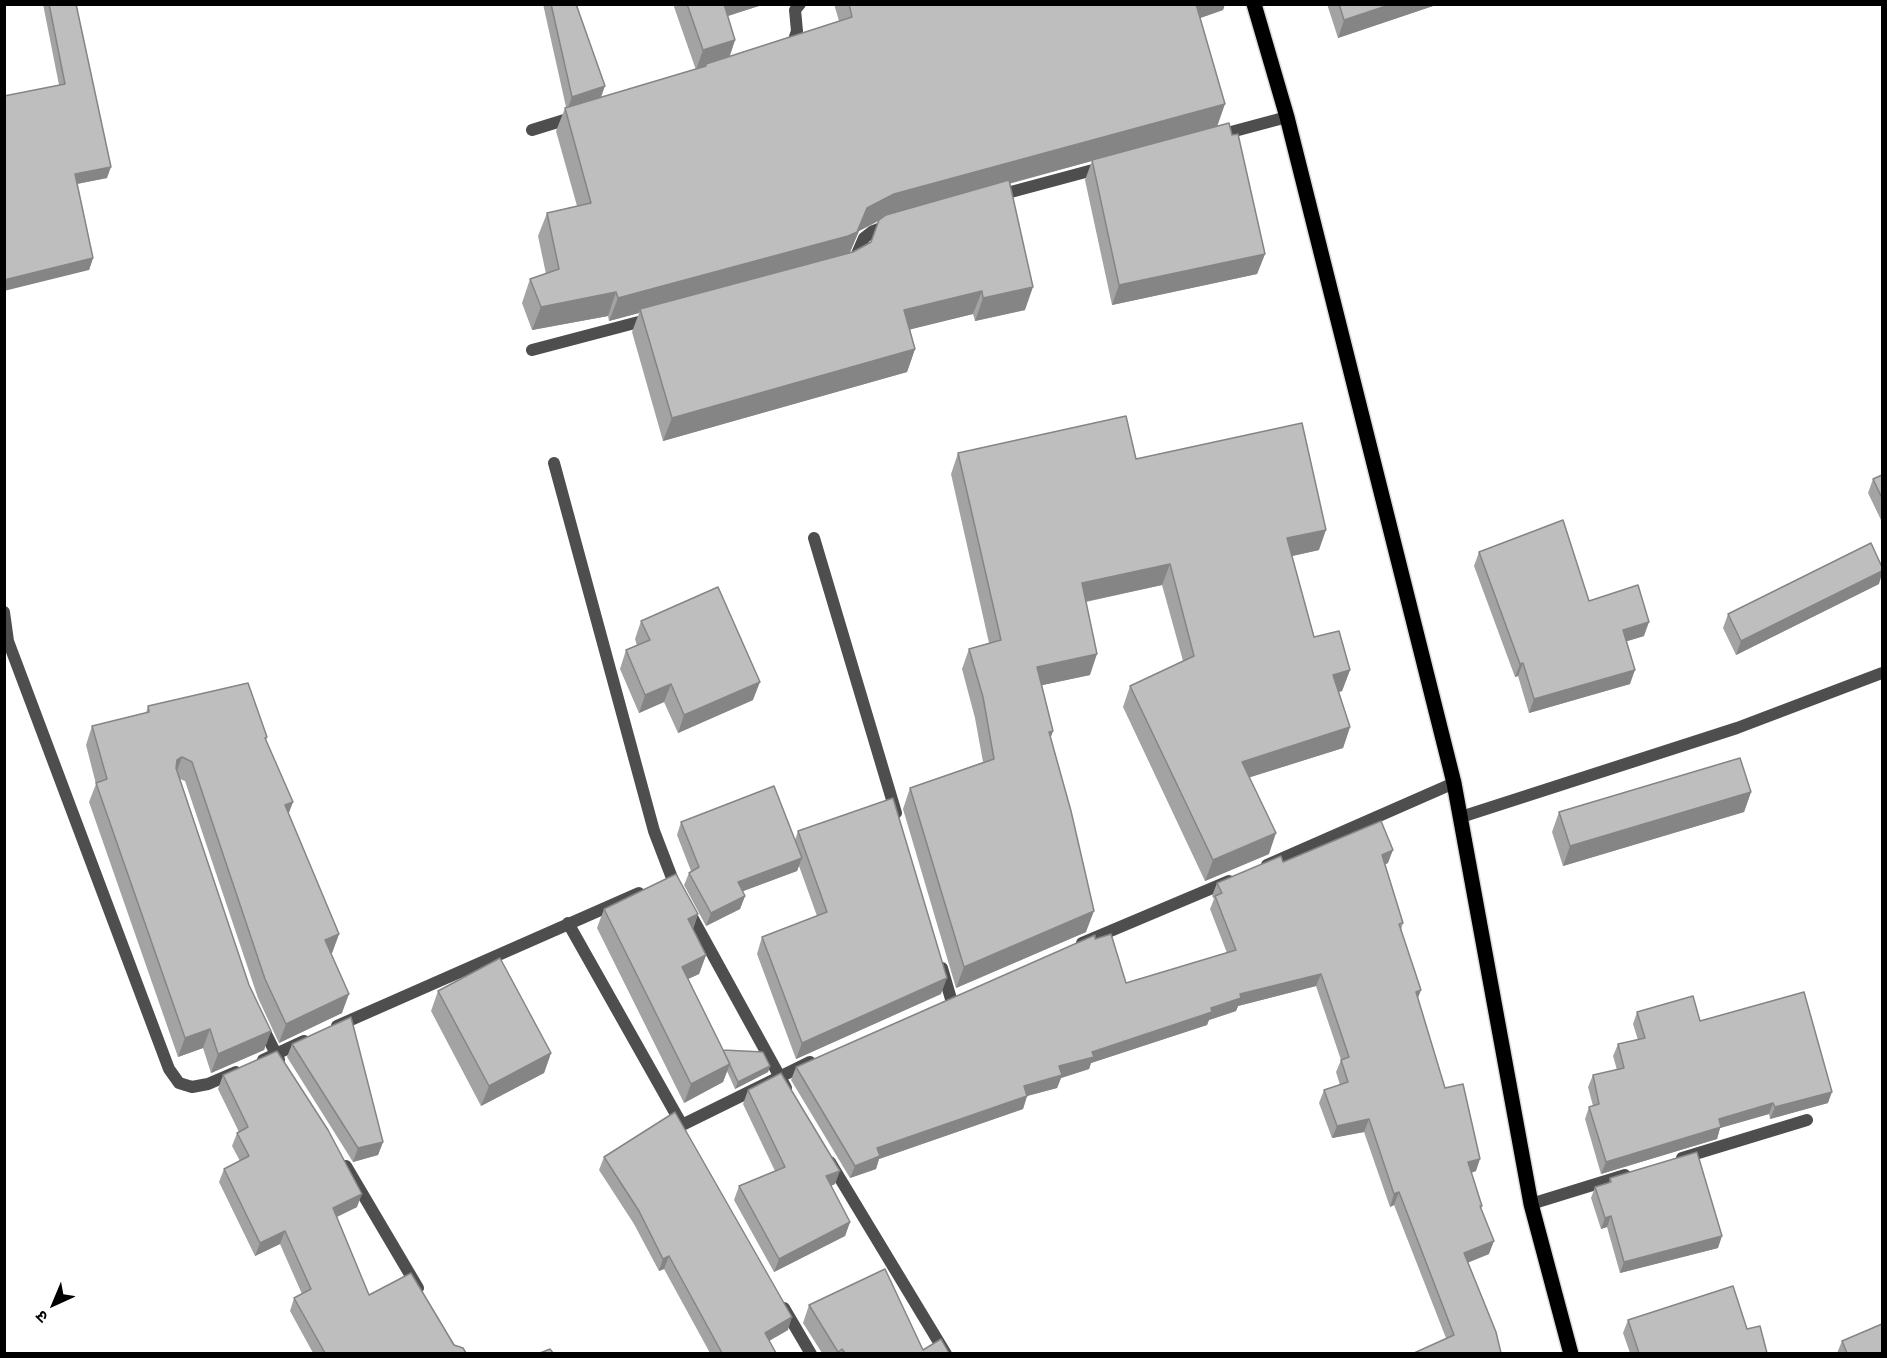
<!DOCTYPE html>
<meta charset="utf-8">
<style>
body{margin:0}
#map{position:relative;width:1887px;height:1358px;overflow:hidden;background:#fff;font-family:Manrope,"Noto Sans Devanagari",sans-serif}
canvas{display:block}
.frame{position:absolute;inset:0;border:6px solid #000;pointer-events:none}
.north{position:absolute;left:24px;top:1274px;width:60px;height:60px;-webkit-text-stroke:4px #fff;paint-order:stroke;rotate:224deg;font-size:16px;font-weight:700;line-height:24px;text-align:center;color:#000}
.north::after{content:'';display:block;margin:auto;width:21px;height:27px;background:#000;clip-path:polygon(50% 0,100% 100%,50% 72%,0 100%)}
</style>
<div id="map">
<canvas width="1887" height="1358"></canvas>
<div class="frame"></div>
<div class="north">उ</div>
</div>
<script>
const ctx = document.querySelector('canvas').getContext('2d');
ctx.lineJoin = 'round';
const shape = rows => new Path2D(rows.map(r => 'M' + r).join(''));
function strokePath(path, color, width, dash) { ctx.strokeStyle = color; ctx.lineWidth = width; ctx.lineCap = dash ? 'butt' : 'round'; ctx.setLineDash(dash || []); ctx.stroke(path); }
function fillPath(path, color) { ctx.fillStyle = color; ctx.fill(path, 'evenodd'); }
const lane = shape([
 [1461,817,1737,728,1882,673]
]);
const street = shape([
 [787,48,793,43,797,31,795,10,800,4],
 [532,130,574,117],
 [1216,136,1287,117],
 [996,196,1104,167],
 [854,261,864,238,873,231,889,225],
 [532,350,650,319],
 [554,463,654,831,677,891],
 [814,538,896,813],
 [4,612,8,641],
 [4,642,8,641,169,1069,179,1083,192,1087,208,1084,236,1072],
 [1267,865,1454,783],
 [687,908,786,1088],
 [568,923,682,1125],
 [1082,943,1229,881],
 [942,968,951,999],
 [261,1024,279,1060],
 [337,1026,639,893],
 [263,1060,304,1041],
 [682,1125,810,1062],
 [1682,1158,1807,1120],
 [830,1162,946,1354],
 [346,1166,418,1288],
 [1531,1204,1625,1175],
 [784,1308,811,1354]
]);
const primary = shape([
 [1254,4,1287,117,1454,783,1531,1204,1571,1354]
]);
const wall = shape([
 [43,4,76,4,107,178,77,184,93,258,89,270,59,85],
 [543,4,576,4,601,97,696,70,673,4,765,4,728,16,735,40,730,56,839,21,834,4,1225,4,1223,10,1200,18,1217,126,1265,254,1257,274,1112,305,1085,180,1092,161,1009,184,1025,310,975,321,973,314,910,329,915,349,907,372,663,441,632,332,639,313,609,321,608,316,532,330,522,303,530,279,546,274,538,236,547,213,577,206,556,131,565,108,566,107],
 [879,221,871,242,849,253,859,231],
 [1327,4,1439,4,1338,38],
 [958,453,1136,459,1319,550,1292,556,1314,637,1350,670,1342,691,1339,692,1350,727,1343,748,1250,777,1269,854,1205,881,1123,707,1130,686,1183,661,1162,585,1086,602,1090,675,1042,685,1053,731,1050,738,1086,932,956,988,903,809,910,788,983,762,975,718,962,669,969,649,989,643,951,474],
 [1882,475,1882,522,1868,493,1873,479],
 [1479,552,1589,601,1644,636,1627,641,1630,684,1529,713,1518,676,1515,677,1474,566],
 [1879,584,1736,655,1723,628,1728,614],
 [641,621,753,700,678,733,664,702,639,713,620,669,626,650,637,646,635,639],
 [148,706,267,737,266,741,288,814,339,934,332,953,331,953,342,1013,279,1043,258,998,185,781,180,779,249,985,271,1031,264,1050,211,1073,203,1048,178,1057,89,802,96,784,86,745,92,726,146,713],
 [1751,792,1744,812,1563,866,1552,832,1559,812],
 [681,822,795,840,798,831,941,994,796,1059,757,954,762,937,817,916,799,866,797,871,742,891,745,896,740,909,706,926,684,885,689,873,691,871,677,835],
 [1283,862,1388,863,1385,864,1403,923,1401,930,1418,998,1445,1088,1476,1171,1471,1173,1482,1206,1481,1209,1489,1254,1468,1262,1496,1332,1446,1338,1394,1205,1390,1207,1364,1132,1332,1138,1319,1103,1324,1090,1340,1085,1336,1072,1341,1060,1316,986,1238,1006,1236,1011,1209,1020,1207,1025,1091,1063,1089,1069,1061,1078,1057,1088,1027,1096,1023,1109,879,1159,876,1169,850,1178,791,1080,796,1067,1095,939,1126,983,1227,953,1210,909,1214,899,1212,896,1217,883],
 [604,909,698,914,693,929,706,955,699,974,688,979,723,1050,770,1066,768,1072,735,1089,727,1071,723,1082,684,1103,597,928],
 [438,991,551,1053,544,1073,481,1106,431,1011],
 [1637,1012,1700,1021,1828,1103,1770,1119,1769,1114,1720,1128,1717,1139,1601,1174,1585,1119,1589,1107,1593,1106,1588,1087,1593,1075,1617,1070,1613,1056,1618,1044,1638,1040,1633,1024],
 [292,1044,383,1142,378,1155,353,1162,287,1057],
 [223,1075,357,1207,337,1217,369,1295,454,1345,466,1353,313,1353,290,1311,294,1298,302,1294,280,1244,255,1256,219,1182,224,1169,240,1161,232,1146,237,1133,239,1132,218,1089],
 [748,1090,835,1184,831,1186,850,1222,845,1236,774,1272,734,1200,739,1186,775,1171,743,1104],
 [604,1157,788,1330,769,1341,776,1353,710,1353,664,1269,659,1271,634,1224,599,1170],
 [1610,1178,1718,1248,1620,1273,1607,1227,1601,1229,1591,1198,1595,1187,1609,1183],
 [809,1305,923,1350,949,1353,822,1353,803,1323],
 [1628,1320,1747,1329,1767,1353,1630,1353,1623,1333],
 [1842,1341,1882,1353,1837,1353]
]);
const shadedWall = shape([
 [721,4,765,4,715,20],
 [1193,4,1225,4,1223,10,1186,23],
 [1392,4,1439,4,1338,38,1344,20],
 [735,40,728,60,706,64,704,67,696,70,703,50],
 [605,86,600,100,567,110,572,97],
 [1225,104,1217,127,885,217,859,231,849,255,640,309,639,313,609,321,618,298,894,194],
 [111,167,107,178,71,185,75,174],
 [1265,254,1257,274,1112,305,1119,285],
 [93,258,89,270,4,291,4,280],
 [1033,287,1025,310,975,321,983,298],
 [982,291,973,314,896,333,904,310],
 [616,292,608,316,532,330,541,307],
 [915,349,907,372,663,441,672,418],
 [1326,530,1319,550,1279,559,1287,538],
 [1170,564,1162,585,1074,604,1082,583],
 [1882,571,1882,574,1879,584,1736,655,1741,641],
 [1649,622,1644,636,1618,644,1623,630],
 [1097,654,1090,675,1029,688,1037,667],
 [1523,663,1518,676,1515,677,1520,664],
 [1350,670,1342,691,1326,695,1333,675],
 [1635,670,1630,684,1529,713,1534,699],
 [760,682,753,700,678,733,684,715],
 [671,684,664,702,639,713,645,695],
 [1350,727,1343,748,1235,782,1242,762],
 [1053,731,1046,751,1049,732],
 [182,757,175,776,177,760],
 [1751,792,1744,812,1563,866,1570,846],
 [293,802,286,821,285,805],
 [1276,833,1269,854,1205,881,1213,860],
 [1393,850,1388,863,1378,868,1382,855],
 [802,858,797,871,733,895,738,882],
 [745,896,740,909,706,926,711,913],
 [1094,911,1086,932,956,988,964,967],
 [698,914,691,933,688,919],
 [339,934,332,953,318,959,325,940],
 [706,955,699,974,675,985,682,967],
 [1321,974,1316,986,1238,1006,1236,1011,1209,1020,1207,1025,1091,1063,1089,1069,1061,1078,1057,1088,1027,1096,1023,1109,879,1159,876,1169,850,1178,855,1166,877,1148,1024,1086,1059,1066,1092,1052,1211,1008,1240,994],
 [947,978,941,994,796,1059,802,1043],
 [1421,990,1416,1003,1416,992],
 [349,994,342,1013,279,1043,286,1024],
 [210,1029,203,1048,178,1057,185,1038],
 [271,1031,264,1050,211,1073,218,1054],
 [551,1053,544,1073,481,1106,489,1086],
 [730,1064,723,1082,684,1103,691,1084],
 [770,1066,768,1072,735,1089,738,1082],
 [1832,1092,1828,1103,1770,1119,1775,1107],
 [1773,1103,1769,1114,1720,1128,1717,1139,1601,1174,1606,1162,1719,1119],
 [1369,1119,1364,1132,1332,1138,1337,1126],
 [383,1142,378,1155,353,1162,358,1148],
 [1480,1159,1476,1171,1463,1175,1468,1162],
 [840,1171,835,1184,821,1190,826,1176],
 [1399,1192,1394,1205,1390,1207,1394,1194],
 [362,1194,357,1207,328,1221,333,1208],
 [1611,1216,1607,1227,1601,1229,1605,1218],
 [850,1222,845,1236,774,1272,779,1259],
 [285,1231,280,1244,255,1256,260,1243],
 [1722,1236,1718,1248,1620,1273,1624,1262],
 [1494,1241,1489,1254,1460,1266,1464,1253],
 [669,1256,664,1269,659,1271,663,1259],
 [792,1317,788,1330,760,1346,765,1333]
]);
const building = shape([
 [49,4,76,4,111,167,75,174,93,258,4,280,4,96,65,84,49,4],
 [551,4,576,4,605,86,572,97,551,4],
 [687,4,724,4,735,40,703,50,687,4],
 [849,4,1196,4,1225,104,894,194,867,208,857,232,848,236,618,298,616,292,541,307,530,279,559,269,547,213,591,203,565,108,706,66,706,64,852,17,849,4],
 [1339,4,1392,4,1344,20,1339,4],
 [1229,123,1232,135,1238,134,1265,254,1119,285,1092,160,1229,123],
 [1009,180,1033,287,983,298,982,291,904,310,915,349,672,418,640,309,853,252,871,242,879,220,886,215,1009,180],
 [1126,416,1136,459,1302,423,1326,530,1287,538,1314,637,1339,631,1350,670,1333,675,1350,727,1242,762,1276,833,1213,860,1130,686,1194,656,1170,564,1082,583,1097,654,1037,667,1053,731,1049,732,1071,811,1094,911,964,967,910,788,994,759,983,697,969,649,1001,640,958,453,1126,416],
 [1882,475,1882,498,1873,479,1882,475],
 [1563,520,1589,601,1638,585,1649,622,1623,630,1635,670,1534,699,1523,663,1520,664,1479,552,1563,520],
 [1871,543,1882,567,1882,571,1741,641,1728,614,1871,543],
 [718,587,760,682,684,715,671,684,645,695,626,650,650,640,641,621,718,587],
 [248,683,267,737,265,738,293,802,285,805,339,934,325,940,349,994,286,1024,265,979,192,762,182,757,177,760,176,768,249,985,271,1031,218,1054,210,1029,185,1038,96,783,107,779,92,726,149,712,148,706,248,683],
 [1740,758,1751,792,1570,846,1559,812,1740,758],
 [774,786,802,858,738,882,745,896,711,913,689,873,699,867,681,822,774,786],
 [893,798,947,978,802,1043,762,937,827,912,798,831,893,798],
 [1381,821,1393,850,1382,855,1403,923,1399,924,1421,990,1416,992,1445,1088,1463,1084,1480,1159,1468,1162,1482,1206,1480,1206,1494,1241,1464,1253,1496,1332,1501,1353,1414,1353,1454,1335,1399,1192,1394,1194,1369,1119,1337,1126,1324,1090,1348,1082,1341,1060,1349,1057,1321,974,1240,994,1241,998,1211,1008,1212,1012,1092,1052,1094,1057,1059,1066,1062,1075,1024,1086,1027,1096,877,1148,880,1156,855,1166,796,1067,1095,935,1095,939,1111,934,1126,983,1236,950,1215,896,1222,893,1217,883,1281,856,1283,862,1381,821],
 [676,874,698,914,688,919,706,955,682,967,730,1064,691,1084,604,909,676,874],
 [500,958,551,1053,489,1086,438,991,500,958],
 [1804,992,1832,1092,1775,1107,1773,1103,1719,1119,1721,1127,1606,1162,1589,1107,1599,1104,1593,1075,1624,1068,1618,1044,1645,1038,1637,1012,1693,996,1700,1021,1804,992],
 [351,1017,383,1142,358,1148,292,1044,351,1017],
 [723,1050,763,1052,770,1066,738,1082,723,1050],
 [277,1051,328,1130,362,1194,333,1208,369,1295,411,1273,454,1345,463,1348,466,1353,325,1353,294,1298,311,1289,285,1231,260,1243,224,1169,249,1156,237,1133,248,1127,223,1075,277,1051],
 [781,1073,840,1171,826,1176,850,1222,779,1259,739,1186,785,1167,748,1090,781,1073],
 [675,1112,792,1317,765,1333,776,1353,722,1353,669,1256,663,1259,639,1211,604,1157,675,1112],
 [1697,1152,1722,1236,1624,1262,1611,1216,1605,1218,1595,1187,1611,1182,1610,1178,1697,1152],
 [885,1269,923,1350,941,1339,949,1353,845,1353,842,1349,838,1352,809,1305,885,1269],
 [1733,1286,1747,1329,1760,1326,1767,1353,1639,1353,1628,1320,1733,1286],
 [1882,1324,1882,1353,1847,1353,1842,1341,1882,1324],
 [550,1349,553,1353,540,1353,550,1349]
]);
strokePath(primary, '#dbdbdb', 18);
strokePath(lane, '#4e4e4e', 12);
strokePath(street, '#4e4e4e', 12);
strokePath(primary, '#000', 15);
fillPath(wall, '#a3a3a3');
fillPath(shadedWall, '#858585');
fillPath(building, '#bebebe');
strokePath(building, '#858585', 1.5);
</script>
